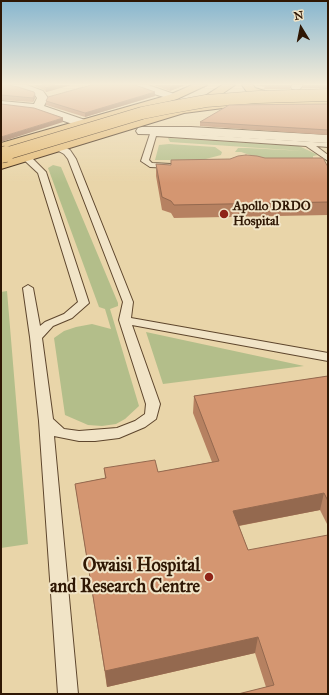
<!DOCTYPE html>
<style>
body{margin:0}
#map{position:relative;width:329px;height:695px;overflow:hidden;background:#e9d5a9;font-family:"IM FELL Great Primer",serif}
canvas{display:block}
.frame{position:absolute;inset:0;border:2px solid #2f1704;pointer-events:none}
.north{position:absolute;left:281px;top:8px;width:40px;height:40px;-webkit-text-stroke:3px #f1e4c7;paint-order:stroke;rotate:350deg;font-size:11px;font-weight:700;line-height:16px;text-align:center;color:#2f1704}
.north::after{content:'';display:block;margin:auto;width:14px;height:18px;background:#2f1704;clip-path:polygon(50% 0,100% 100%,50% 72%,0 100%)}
</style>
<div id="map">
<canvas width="329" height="695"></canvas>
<div class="frame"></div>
<div class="north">N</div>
</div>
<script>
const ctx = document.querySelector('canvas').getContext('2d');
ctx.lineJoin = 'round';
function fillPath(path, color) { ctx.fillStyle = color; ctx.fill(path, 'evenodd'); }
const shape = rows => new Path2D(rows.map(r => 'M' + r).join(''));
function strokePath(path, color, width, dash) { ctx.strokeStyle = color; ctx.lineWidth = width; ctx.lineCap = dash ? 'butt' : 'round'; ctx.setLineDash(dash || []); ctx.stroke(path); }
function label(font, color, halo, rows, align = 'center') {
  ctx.font = font + ' "IM FELL Great Primer",serif'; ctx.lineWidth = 4; ctx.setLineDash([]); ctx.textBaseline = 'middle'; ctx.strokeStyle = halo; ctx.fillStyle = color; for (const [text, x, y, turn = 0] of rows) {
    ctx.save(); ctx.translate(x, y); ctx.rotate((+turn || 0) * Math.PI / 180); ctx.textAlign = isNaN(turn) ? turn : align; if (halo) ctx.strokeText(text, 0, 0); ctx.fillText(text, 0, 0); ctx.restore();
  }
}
const green = shape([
 [168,138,299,146,318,155,313,156,313,158,262,159,241,152,235,152,238,148,247,148,304,151,170,142],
 [169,144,215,147,222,152,221,155,202,160,155,160,159,145],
 [53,165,61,167,118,303,118,306,110,309,139,406,125,419,116,424,102,426,88,425,65,415,54,338,64,331,76,327,92,324,111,329,105,309,99,307,48,168],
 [7,291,28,544,1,548,1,292],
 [146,332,304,366,163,384]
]);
const service = shape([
 [153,132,328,143,328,147,316,146,328,155,328,161,306,146,156,136,149,160,152,163,171,164,175,166,171,168,150,167,141,161,150,134,153,132],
 [55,145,61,145,70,150,76,159,133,302,131,318,328,353,328,361,132,325,160,404,156,419,145,427,119,438,95,441,79,441,54,436,78,694,58,694,39,421,30,337,23,288,28,285,33,288,40,326,45,322,64,314,78,302,38,173,23,159,23,155,29,155,46,172,89,303,72,318,53,326,42,338,53,419,64,429,79,431,117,428,135,421,145,414,146,404,119,320,123,302,68,159,64,154,55,149,55,145]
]);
const minor = shape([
 [1,85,27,85,43,91,48,98,44,106,85,120,87,123,85,126,81,127,35,111,1,107,1,101,34,104,37,98,35,95,19,90,1,87,1,85],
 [292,85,303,85,300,89,296,90,292,89,291,87,292,85],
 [142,127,191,127,328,135,328,143,191,135,138,134,136,131,138,128,142,127]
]);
const tertiary = shape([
 [131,85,148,85,177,95,178,97,173,100,132,87,131,85]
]);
const primary = shape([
 [192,85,207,85,177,99,1,151,1,143,169,95,192,85],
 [222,85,235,85,213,100,205,109,197,109,195,107,205,96,222,85],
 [242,85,253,85,255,88,268,92,269,94,264,97,247,92,242,85]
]);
const trunk = shape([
 [328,101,328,107,223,108,184,113,1,169,1,161,183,107,223,102,328,101]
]);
const trunkBridgeFar1 = shape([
 [2,155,142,113,167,108,206,101,258,97,328,95]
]);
const trunkBridge = shape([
 [1,155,6,154]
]);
const wall = shape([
 [1,85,35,98,33,102,1,100],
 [33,85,71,85,46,92,44,90],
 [154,85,185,85,170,91],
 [256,85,290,85,290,89,264,89,265,87],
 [303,85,328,85,328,88,302,88],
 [155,96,85,117,46,105,46,101],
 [328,104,328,135,200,126,200,122],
 [265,158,328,167,328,215,174,218,171,213,162,210,156,176,156,164,171,165],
 [328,376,328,526,320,510,239,526,248,550,328,694,266,687,255,653,107,687,75,484,105,478,104,468,158,472,212,462,193,413,194,396]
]);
const shadedWall = shape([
 [55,85,71,85,46,92,46,88],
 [173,85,185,85,170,91,170,87],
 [155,92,155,96,85,117,85,113],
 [35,94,35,98,33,102,33,98],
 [63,118,63,122,1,142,1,137],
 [324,493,320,510,232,527,233,511],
 [258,637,255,653,107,687,105,671]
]);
const building = shape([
 [1,85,8,85,18,87,34,92,35,94,33,98,1,95,1,85],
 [43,85,55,85,46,88,43,85],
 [91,85,135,85,155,92,85,113,46,101,48,97,91,85],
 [1,104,34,108,63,118,1,137,1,104],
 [328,104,328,130,200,122,229,105,328,104],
 [246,155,257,156,265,158,323,158,328,167,328,202,174,205,171,201,162,197,156,164,171,165,171,160,230,159,238,156,246,155],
 [328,376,328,501,324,493,233,511,248,550,328,535,328,694,238,694,274,685,258,637,105,671,75,484,106,478,104,468,155,460,158,472,219,461,194,396,328,376]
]);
const markers = [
 [224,214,5,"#8f2418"],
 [209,577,5,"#8f2418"]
];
const farPoinames = [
 ["Apollo DRDO",233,207],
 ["Hospital",233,222]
];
const nearPoinames = [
 ["Owaisi Hospital",200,567],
 ["and Research Centre",200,588]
];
fillPath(green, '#b3be8a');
strokePath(service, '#5e462d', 2);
strokePath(minor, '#5e462d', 2);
strokePath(tertiary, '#5e462d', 2);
strokePath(primary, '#2f1704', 2);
strokePath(trunk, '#2f1704', 2);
fillPath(service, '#f1e4c7');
fillPath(minor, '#f1e4c7');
fillPath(tertiary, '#f1e4c7');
fillPath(primary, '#e4ba74');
fillPath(trunk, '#e4ba74');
strokePath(trunkBridgeFar1, '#2f1704', 13, []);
strokePath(trunkBridge, '#2f1704', 17, []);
strokePath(trunkBridgeFar1, '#e4ba74', 12);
strokePath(trunkBridge, '#e4ba74', 16);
fillPath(wall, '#b68161');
fillPath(shadedWall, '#94694f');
fillPath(building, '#d49671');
strokePath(building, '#94694f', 1);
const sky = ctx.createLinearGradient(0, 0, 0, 183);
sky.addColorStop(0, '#87b6cf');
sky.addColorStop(0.46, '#f5ecd8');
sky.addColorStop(1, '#f5ecd800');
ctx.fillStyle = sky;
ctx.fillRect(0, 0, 329, 183);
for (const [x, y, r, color] of markers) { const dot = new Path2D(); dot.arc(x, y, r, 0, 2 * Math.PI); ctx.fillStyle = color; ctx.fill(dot); strokePath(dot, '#f1e4c7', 1.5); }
label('bold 13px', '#2f1704', '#f1e4c7', farPoinames, 'left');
label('bold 18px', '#2f1704', '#f1e4c7', nearPoinames, 'right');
</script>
